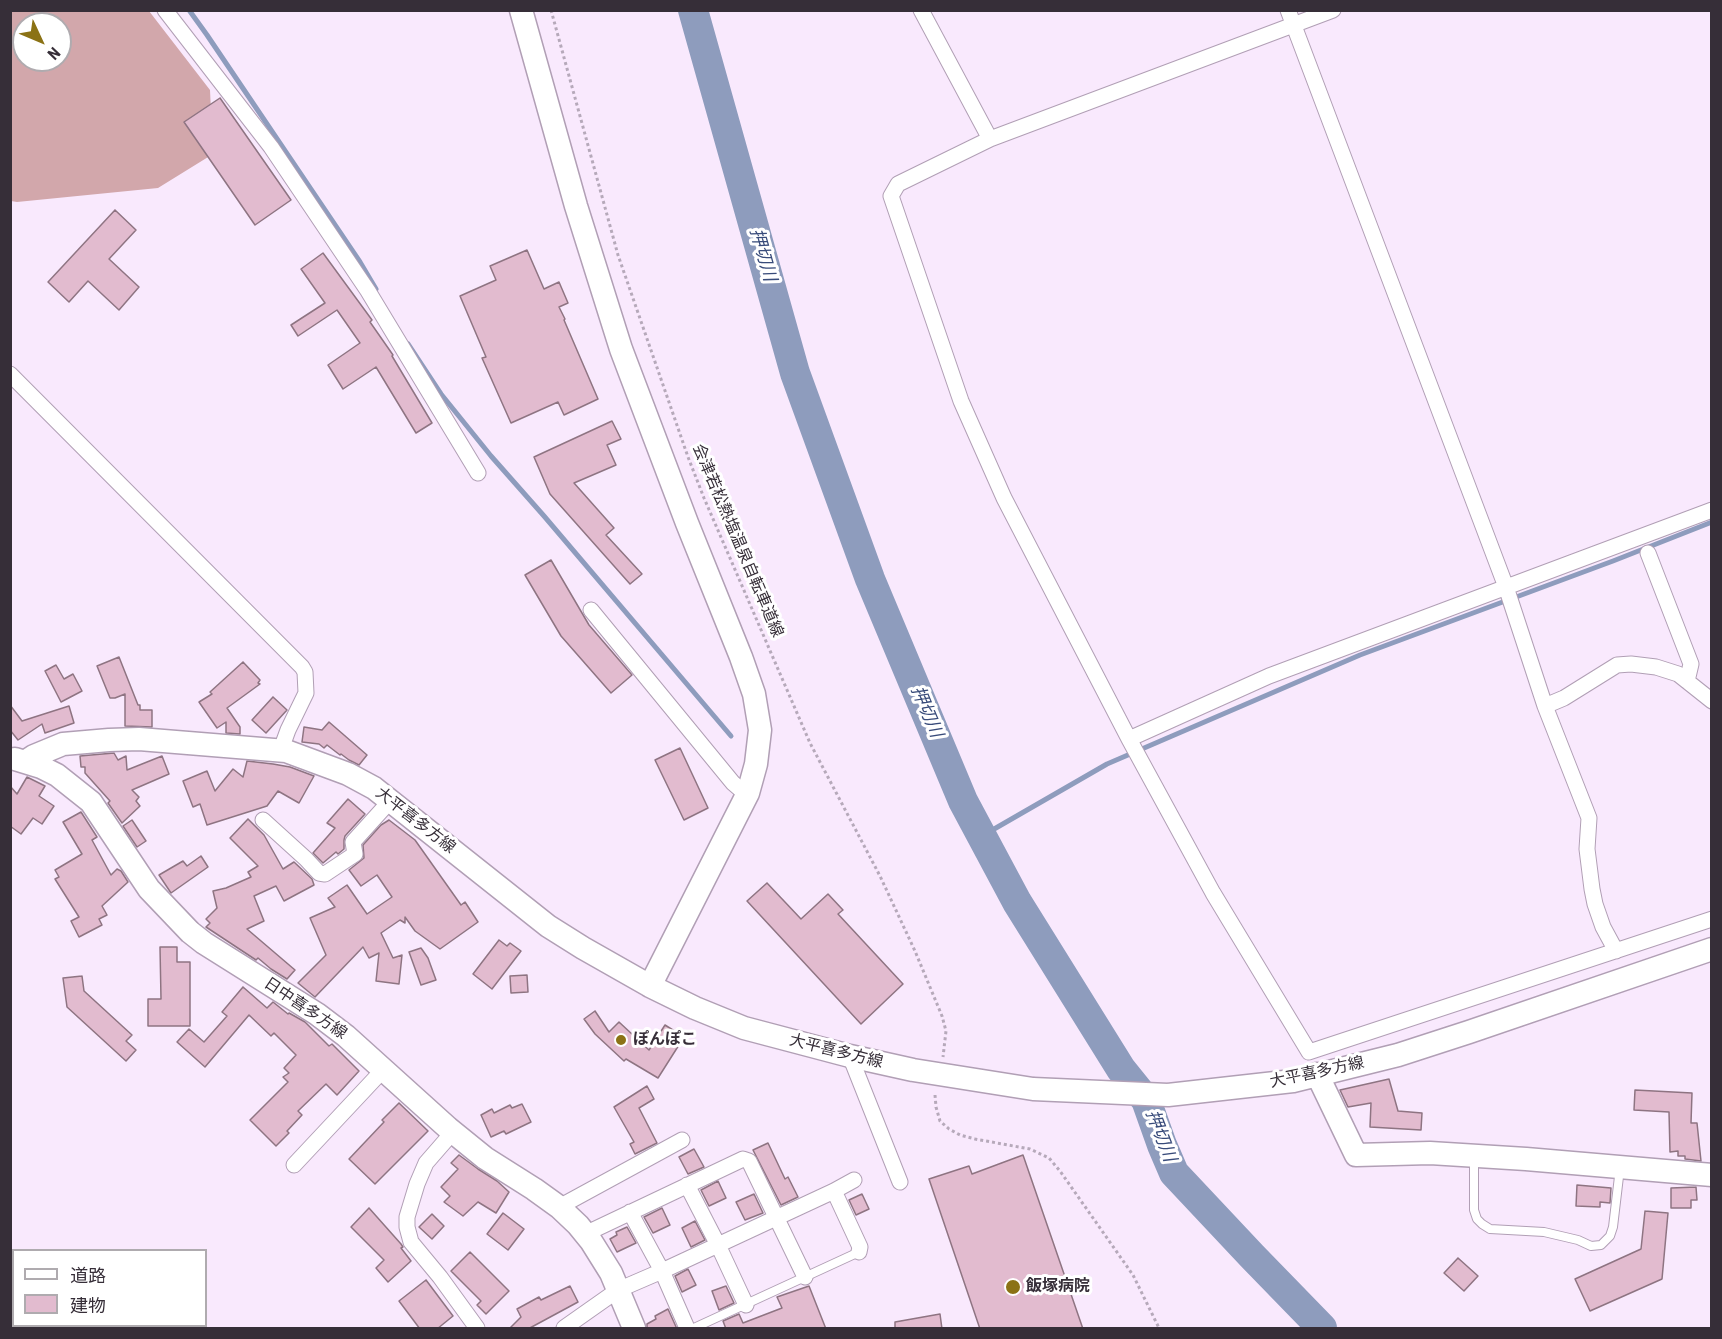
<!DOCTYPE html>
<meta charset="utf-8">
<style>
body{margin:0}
#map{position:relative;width:1722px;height:1339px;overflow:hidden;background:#f9e9fd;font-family:"Roboto Condensed","Noto Sans JP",sans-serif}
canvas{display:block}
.frame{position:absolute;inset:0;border:12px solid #362e38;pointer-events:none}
.legend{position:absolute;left:12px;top:1249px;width:195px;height:78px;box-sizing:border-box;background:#fff;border:2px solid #afabaf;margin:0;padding:8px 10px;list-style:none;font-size:18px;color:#362e38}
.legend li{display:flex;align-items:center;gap:12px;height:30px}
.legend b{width:30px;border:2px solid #afabaf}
.north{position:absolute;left:12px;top:12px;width:60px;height:60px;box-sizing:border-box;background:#fff;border:2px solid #afabaf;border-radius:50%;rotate:134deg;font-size:16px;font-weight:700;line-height:24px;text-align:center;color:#362e38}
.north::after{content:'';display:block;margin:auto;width:21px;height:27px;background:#8b7215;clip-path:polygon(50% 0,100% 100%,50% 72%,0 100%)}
</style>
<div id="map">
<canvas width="1722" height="1339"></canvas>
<div class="frame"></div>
<ul class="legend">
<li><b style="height:8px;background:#fff"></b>道路</li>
<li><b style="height:16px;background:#e2bbcf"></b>建物</li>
</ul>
<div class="north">N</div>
</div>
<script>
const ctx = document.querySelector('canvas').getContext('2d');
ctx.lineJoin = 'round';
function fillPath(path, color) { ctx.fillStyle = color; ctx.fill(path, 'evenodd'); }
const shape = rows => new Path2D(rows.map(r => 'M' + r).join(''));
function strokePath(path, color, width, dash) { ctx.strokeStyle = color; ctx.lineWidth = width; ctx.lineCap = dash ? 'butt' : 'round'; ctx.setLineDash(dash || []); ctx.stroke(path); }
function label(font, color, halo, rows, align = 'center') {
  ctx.font = font + ' "Roboto Condensed","Noto Sans JP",sans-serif'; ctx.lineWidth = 6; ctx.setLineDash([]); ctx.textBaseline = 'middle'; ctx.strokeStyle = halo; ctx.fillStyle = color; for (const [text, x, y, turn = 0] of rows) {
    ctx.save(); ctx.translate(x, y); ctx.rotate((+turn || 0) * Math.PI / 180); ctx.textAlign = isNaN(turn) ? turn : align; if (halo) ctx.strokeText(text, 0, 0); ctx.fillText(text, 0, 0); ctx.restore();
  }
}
const forest = shape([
 [10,11,149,11,210,90,213,154,158,188,17,202,11,201],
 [24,24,60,24,60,60,24,60]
]);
const stream = shape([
 [189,10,207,35,360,262,376,289],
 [408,344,441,394,491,456,544,516,731,736],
 [982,836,1107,764,1360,655,1613,561,1712,522]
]);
const river = shape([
 [693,10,795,373,870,579,963,801,1017,902,1121,1069,1146,1100,1162,1145,1174,1173,1252,1256,1322,1328]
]);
const building = shape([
 [220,98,291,200,255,225,184,122,220,98],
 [115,210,136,230,109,259,139,287,119,310,88,281,69,302,48,282,115,210],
 [527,250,544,289,559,282,568,303,559,307,565,319,564,320,598,399,564,415,558,402,511,423,482,358,486,357,460,296,496,280,490,266,527,250],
 [323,253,372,320,370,322,393,355,392,356,432,423,416,433,376,367,343,389,328,365,360,343,337,310,298,336,291,325,325,303,301,269,323,253],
 [612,421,621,439,607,445,616,465,574,483,614,528,606,535,642,574,630,584,550,494,534,457,612,421],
 [551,560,589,625,632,675,611,693,561,636,525,575,551,560],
 [119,657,138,705,140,705,140,710,152,710,152,727,125,726,125,694,115,698,110,698,97,666,119,657],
 [243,662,260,680,258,683,260,684,227,708,240,727,240,734,226,733,226,722,217,728,199,702,212,694,210,692,243,662],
 [56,665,64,679,73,674,82,691,61,702,45,671,56,665],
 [273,697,287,710,266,733,252,720,273,697],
 [10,705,22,721,69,706,74,723,45,733,42,724,18,740,10,730,10,705],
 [329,722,367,755,359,765,349,760,341,754,340,755,327,745,324,748,319,744,302,742,304,727,322,730,329,722],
 [680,748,708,808,684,820,655,760,680,748],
 [114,753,118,760,126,756,127,770,162,756,169,774,132,790,139,797,136,801,140,806,122,823,108,803,110,801,85,773,85,767,81,767,80,756,114,753],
 [247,761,273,764,290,767,314,776,299,803,278,791,267,806,207,825,200,804,193,807,183,781,207,771,215,791,233,769,243,777,247,761],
 [27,777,45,786,39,796,54,806,42,824,33,818,21,834,10,826,10,786,17,794,27,777],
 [348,799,365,814,345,836,344,840,344,849,338,854,336,852,323,863,313,853,335,828,327,823,348,799],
 [81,812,97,837,92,840,111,875,117,869,121,871,128,882,102,906,107,915,99,919,102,925,79,937,71,921,79,917,55,879,59,877,55,870,82,854,63,822,81,812],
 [248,819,264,835,283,869,294,862,312,879,314,885,284,901,276,886,254,896,264,921,247,929,295,970,287,979,271,969,258,958,256,960,206,927,210,923,206,919,217,908,213,891,226,888,251,877,248,872,258,866,230,838,248,819],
 [132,820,146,841,137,847,123,826,132,820],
 [389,820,415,840,461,905,465,902,478,922,440,949,415,931,405,917,405,923,400,920,381,933,393,958,402,955,399,984,376,981,379,953,369,958,363,947,315,997,298,983,326,955,310,918,335,907,328,898,347,885,367,914,392,897,377,875,361,886,349,870,364,858,363,845,381,825,389,820],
 [201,856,208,867,171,893,159,875,183,861,187,866,201,856],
 [767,883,801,919,828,894,843,910,838,914,903,984,861,1024,747,901,767,883],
 [499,940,507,946,510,943,521,951,492,989,473,974,499,940],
 [160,947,177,947,177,962,190,962,190,1026,148,1026,148,999,161,999,160,947],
 [421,948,428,958,436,980,421,985,409,952,421,948],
 [527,975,528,992,511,993,510,976,527,975],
 [82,976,84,991,132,1035,126,1041,136,1050,126,1061,67,1007,63,978,82,976],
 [243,987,267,1008,273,1002,288,1014,289,1013,305,1022,329,1046,332,1044,359,1071,337,1095,326,1084,298,1111,302,1115,287,1131,289,1133,276,1146,250,1120,288,1082,283,1077,289,1073,284,1068,296,1055,274,1033,271,1036,249,1015,205,1067,177,1042,189,1029,204,1042,227,1016,222,1012,243,987],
 [595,1011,609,1032,619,1022,649,1050,665,1025,684,1037,658,1078,626,1059,624,1061,595,1034,584,1019,595,1011],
 [1389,1079,1398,1111,1422,1113,1421,1130,1370,1127,1371,1103,1348,1107,1340,1090,1389,1079],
 [647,1086,654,1099,639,1108,657,1143,635,1154,630,1144,634,1142,614,1107,647,1086],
 [1635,1090,1692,1093,1691,1123,1697,1123,1701,1161,1685,1159,1685,1156,1678,1156,1678,1151,1670,1152,1669,1112,1634,1110,1635,1090],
 [399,1103,428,1131,375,1184,349,1159,384,1122,382,1120,399,1103],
 [522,1104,531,1122,506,1134,504,1131,491,1137,481,1115,492,1109,494,1113,510,1105,512,1108,522,1104],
 [768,1143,785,1179,788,1177,798,1197,781,1205,753,1150,768,1143],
 [694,1149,704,1167,688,1174,679,1157,694,1149],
 [459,1155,478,1169,497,1181,509,1192,496,1213,478,1202,463,1216,444,1202,450,1196,441,1187,458,1169,451,1163,459,1155],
 [1023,1155,1083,1329,980,1329,929,1179,969,1166,972,1174,1023,1155],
 [718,1181,726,1198,709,1206,701,1190,718,1181],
 [1577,1185,1611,1188,1610,1203,1600,1202,1600,1207,1576,1206,1577,1185],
 [1696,1187,1697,1200,1691,1200,1691,1208,1671,1208,1671,1188,1696,1187],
 [754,1194,763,1213,745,1220,736,1202,754,1194],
 [862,1194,869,1209,856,1215,849,1200,862,1194],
 [369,1208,401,1244,403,1247,401,1248,411,1261,388,1282,376,1268,384,1260,351,1227,369,1208],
 [662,1208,670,1225,653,1233,644,1217,662,1208],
 [1645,1211,1668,1213,1662,1279,1590,1311,1575,1279,1641,1249,1645,1211],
 [503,1213,524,1229,508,1250,487,1234,503,1213],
 [432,1214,444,1226,432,1239,419,1227,432,1214],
 [695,1221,705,1240,691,1247,682,1228,695,1221],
 [627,1227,636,1243,617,1252,610,1239,617,1235,616,1232,627,1227],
 [470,1252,509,1291,486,1314,477,1305,481,1301,451,1271,470,1252],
 [1458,1258,1478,1276,1464,1291,1444,1273,1458,1258],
 [688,1269,696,1285,682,1292,675,1276,688,1269],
 [426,1280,453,1316,437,1329,420,1329,399,1301,426,1280],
 [570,1286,578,1302,528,1329,509,1329,521,1317,517,1309,539,1297,541,1300,570,1286],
 [726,1286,734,1303,719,1310,712,1291,726,1286],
 [809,1286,826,1329,726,1329,723,1321,739,1314,743,1323,782,1308,777,1297,809,1286],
 [668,1309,677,1329,647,1329,647,1324,656,1319,655,1316,668,1309],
 [940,1314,942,1329,895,1329,895,1322,940,1314]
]);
const path = shape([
 [551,10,618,255,688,457,704,498,810,743,880,876,915,951,942,1016,946,1031,943,1057],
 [935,1095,936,1107,940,1121,949,1129,960,1135,975,1139,1030,1149,1049,1158,1060,1171,1133,1275,1159,1328]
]);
const lane = shape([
 [1474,1158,1474,1210,1477,1219,1482,1224,1490,1229,1544,1232,1578,1240,1591,1246,1601,1245,1610,1236,1613,1227,1620,1168],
 [694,1328,859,1252]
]);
const street = shape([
 [165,10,271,147,368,291,478,473],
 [921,10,990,139],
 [1288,10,1506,587,1545,706,1589,818,1587,849,1592,889,1595,904,1603,927,1616,951],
 [1333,10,990,139,898,184,891,196,961,401,1004,498,1129,739,1213,893,1309,1052,1712,919],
 [10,374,302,667,305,672,306,693,288,730,284,741,286,751],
 [1648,553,1691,664,1687,681],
 [591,610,733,783,740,789,748,793],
 [1545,706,1564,698,1617,665,1631,664,1656,667,1678,674,1712,701],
 [1129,739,1269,676,1712,510],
 [263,820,306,859,319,873,325,874,355,854,353,842,391,800],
 [850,1056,900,1182],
 [453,1132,426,1163,417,1184,407,1217,407,1227,411,1242,440,1277,477,1328],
 [294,1165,383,1070],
 [687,1185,718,1245,746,1305],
 [834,1191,860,1247,859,1252],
 [559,1207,682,1140],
 [630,1212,662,1271,687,1328],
 [585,1234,743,1159,749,1161,805,1277],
 [564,1328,618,1290,662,1271,834,1191,854,1180]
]);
const secondary = shape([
 [521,10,576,206,621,349,687,523,741,657,754,694,760,730,756,764,748,793,650,986],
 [15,759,41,767,57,775,91,802,149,889,190,932,204,943,317,1014,346,1036,448,1128,485,1158,534,1189,559,1207,578,1225,591,1241,611,1273,634,1328],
 [25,762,34,756,63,744,109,740,139,739,286,751,348,774,374,788,548,926,583,948,650,986,695,1008,744,1028,850,1056,913,1070,1033,1089,1168,1095,1293,1081,1398,1055,1469,1032,1712,949],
 [1317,1074,1356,1155,1430,1153,1526,1159,1712,1175]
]);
const markers = [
 [621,1040,6,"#8b7215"],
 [1013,1287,8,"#8b7215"]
];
const streetNames = [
 ["会津若松熱塩温泉自転車道線",737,541,67],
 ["大平喜多方線",415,821,38],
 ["日中喜多方線",305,1009,34],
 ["大平喜多方線",836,1052,14],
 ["大平喜多方線",1317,1073,-12]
];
const poiNames = [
 ["ぽんぽこ",633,1040],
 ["飯塚病院",1026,1287]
];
const waterNames = [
 ["押切川",762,255,74],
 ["押切川",926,712,67],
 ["押切川",1160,1136,69]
];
fillPath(forest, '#d2a7ab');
strokePath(stream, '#8e9cbd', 5);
strokePath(river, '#8e9cbd', 30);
fillPath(building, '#e2bbcf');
strokePath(building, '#8e7482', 1.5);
strokePath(lane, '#b19fb5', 10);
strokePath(street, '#b19fb5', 17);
strokePath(secondary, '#b19fb5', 25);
strokePath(path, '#b6a9ba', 3, [3, 3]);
strokePath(lane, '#fff', 8);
strokePath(street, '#fff', 15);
strokePath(secondary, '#fff', 22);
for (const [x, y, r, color] of markers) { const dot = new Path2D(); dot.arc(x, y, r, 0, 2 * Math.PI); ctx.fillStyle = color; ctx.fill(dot); strokePath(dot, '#fff', 2); }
label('16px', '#362e38', '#fff', streetNames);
label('bold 16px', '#362e38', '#fff', poiNames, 'left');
label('italic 18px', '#384b7a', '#fff', waterNames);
</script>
